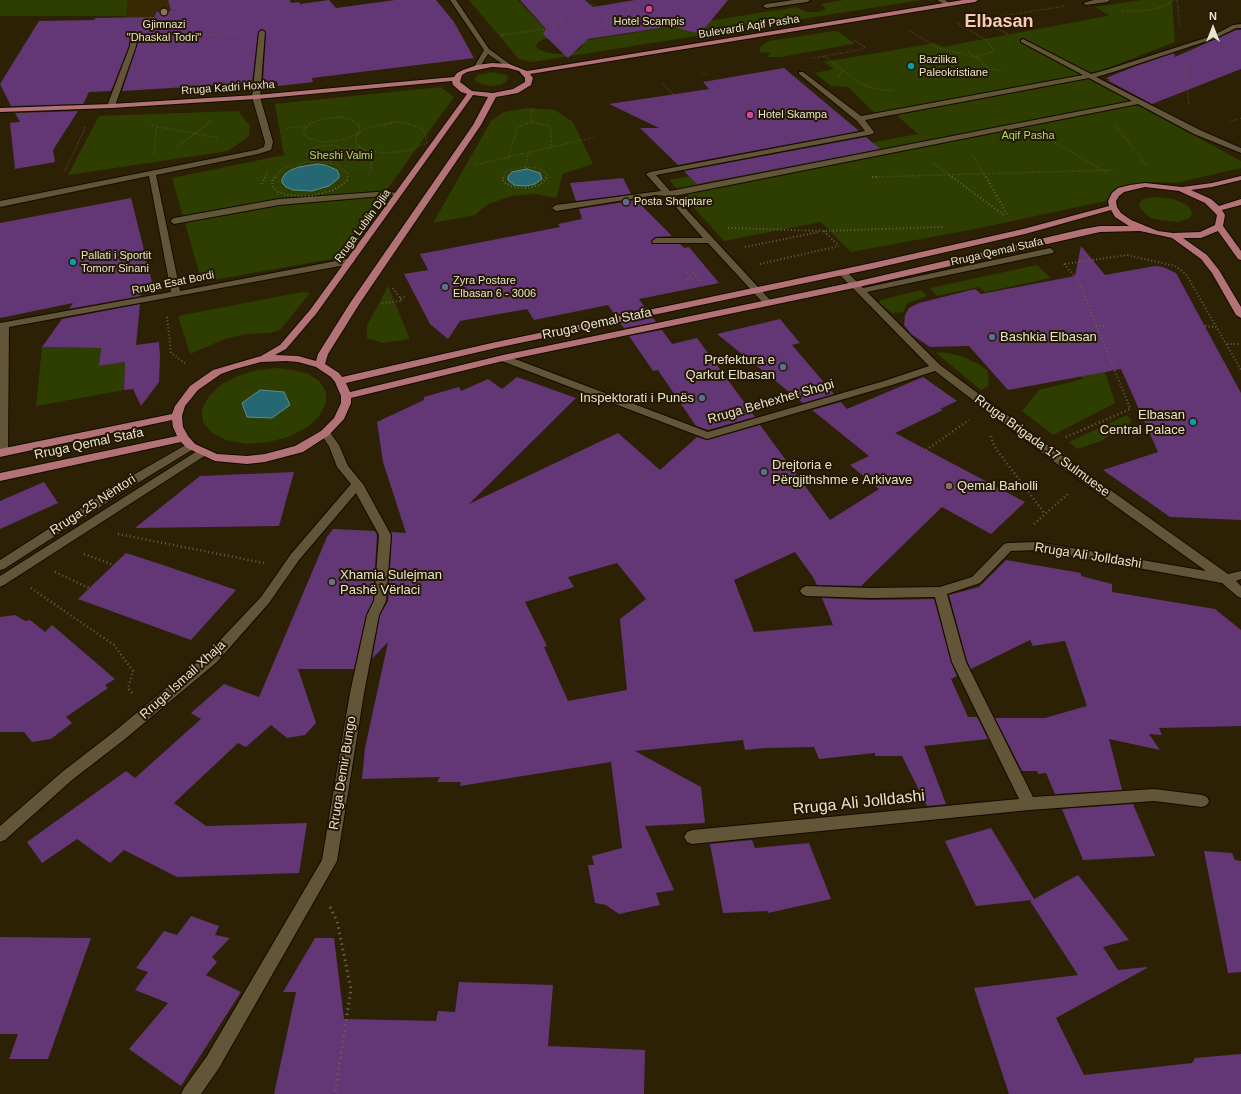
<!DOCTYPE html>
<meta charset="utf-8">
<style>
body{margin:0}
#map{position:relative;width:1241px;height:1094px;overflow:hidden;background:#2d2105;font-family:Helvetica,sans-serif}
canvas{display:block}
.north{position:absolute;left:1193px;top:8px;width:40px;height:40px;-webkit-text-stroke:3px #231800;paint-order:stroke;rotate:0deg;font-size:11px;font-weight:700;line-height:16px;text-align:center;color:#eae3d2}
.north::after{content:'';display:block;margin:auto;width:14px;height:18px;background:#eae3d2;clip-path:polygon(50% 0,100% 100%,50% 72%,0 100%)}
</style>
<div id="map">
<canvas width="1241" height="1094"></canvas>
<div class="north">N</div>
</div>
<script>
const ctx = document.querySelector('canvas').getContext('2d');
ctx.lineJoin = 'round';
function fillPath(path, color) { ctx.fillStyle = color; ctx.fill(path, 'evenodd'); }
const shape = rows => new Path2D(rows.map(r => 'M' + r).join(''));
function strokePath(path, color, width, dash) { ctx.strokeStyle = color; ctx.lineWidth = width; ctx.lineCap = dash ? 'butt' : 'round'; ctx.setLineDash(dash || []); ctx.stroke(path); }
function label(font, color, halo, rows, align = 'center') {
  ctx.font = font + ' Helvetica,sans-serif'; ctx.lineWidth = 4; ctx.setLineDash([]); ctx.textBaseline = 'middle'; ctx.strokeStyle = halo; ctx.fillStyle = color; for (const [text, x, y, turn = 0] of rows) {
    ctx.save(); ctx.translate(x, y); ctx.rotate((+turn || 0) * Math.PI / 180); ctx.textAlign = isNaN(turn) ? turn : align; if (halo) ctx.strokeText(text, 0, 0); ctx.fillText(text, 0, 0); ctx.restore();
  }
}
const built = shape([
 [128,0,275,0,238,8,137,19,127,19,126,16]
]);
const green = shape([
 [0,0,128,0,126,16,0,16],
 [469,0,518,0,553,37,545,39,538,42,536,46,538,49,548,53,559,54,571,53,579,50,583,45,581,41,677,26,686,31,699,31,706,28,702,22,796,7,807,12,819,12,826,9,821,4,844,0,921,0,533,62,522,60,518,58],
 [1142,0,1172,0,1175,42,1102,70,1082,75,1241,161,1241,168,1176,183,1147,182,1115,189,1106,201,970,230,851,252,821,222,724,241,669,180,918,134,892,111,876,114,848,87,831,86,815,73,834,69,824,62,935,43,942,47,1107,16,1109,15,1095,7],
 [834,31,839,32,854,43,853,44,781,57,767,57,771,53,759,52,761,46,769,41],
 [492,72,506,75,508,77,507,81,500,85,489,86,476,82,475,78,478,75],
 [441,87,454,97,337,258,202,282,172,178,284,155,275,104],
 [526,108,555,110,573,122,593,164,562,174,557,198,535,194,512,196,488,204,475,215,433,223,491,121,504,112],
 [238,111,250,126,249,136,228,151,68,175,99,116],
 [1156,197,1173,199,1181,202,1188,206,1191,210,1192,214,1190,218,1178,222,1160,220,1151,218,1145,214,1139,206,1140,202,1143,199],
 [1037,265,1051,278,985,292,979,287,937,296,930,288],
 [388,286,410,339,383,343,367,338,367,326],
 [921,290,927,296,908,303,906,305,904,312,892,313,879,303,881,300],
 [302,292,310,293,280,330,270,333,246,334,225,339,190,354,178,316],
 [1085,311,1115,403,1053,435,1022,411,1039,390,1083,379,1071,363],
 [42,347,101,348,99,366,125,362,124,390,36,406],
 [941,352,961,356,978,364,987,370,989,381,988,386,981,390,936,353],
 [276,368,293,370,309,374,320,382,326,392,326,403,320,415,309,426,291,436,269,442,246,444,226,440,211,432,203,422,202,409,209,396,222,384,238,376,257,370],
 [1127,415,1132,422,1101,441,1077,449,1069,442]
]);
const water = shape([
 [317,164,325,165,337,170,339,174,339,178,329,186,312,191,293,190,286,187,282,183,282,179,285,174,291,170,299,167,317,164],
 [527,169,540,173,542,179,535,184,526,186,514,185,508,180,508,176,512,172,527,169],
 [260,390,284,392,290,405,272,418,247,417,242,403,260,390]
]);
const building = shape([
 [168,0,290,0,291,3,299,2,300,4,329,0,336,8,395,0,436,0,454,22,474,58,312,78,313,82,278,86,277,81,263,82,266,32,261,29,258,32,252,83,122,91,137,46,138,39,133,36,130,39,129,46,111,91,89,92,83,104,11,106,0,84,39,21,94,20,96,18,155,17,156,12,171,11],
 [520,0,585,0,593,7,635,0,728,0,704,29,698,33,684,30,673,26,588,39,568,58,543,34,546,29],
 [1236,30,1241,30,1241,69,1152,104,1107,80,1110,80,1106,78,1136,66,1174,53,1175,57],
 [784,68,859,131,678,165,640,128,659,128,609,104,709,89,703,82],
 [78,111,53,150,55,162,15,169,10,123,20,122,15,113],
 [866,137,880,149,697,184,684,171],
 [623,178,631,194,576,201,570,183],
 [131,198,153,286,142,289,141,296,69,309,73,303,0,318,0,223],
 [636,200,672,236,655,237,651,241,652,244,680,244,684,248,689,247,719,283,639,299,646,309,615,315,608,305,534,320,527,309,460,321,448,339,430,324,404,274,428,270,420,254,560,227,558,224,582,219,579,209],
 [1081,246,1105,275,1155,266,1163,267,1176,273,1241,393,1241,520,1170,517,1103,470,1158,452,1121,369,1008,390,969,346,930,347,911,334,904,325,905,315,909,308,919,303,975,289,981,294,1075,276],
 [140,304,136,345,159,342,160,356,159,382,141,406,133,389,124,390,125,362,99,366,101,348,42,347,62,319],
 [652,317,656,322,624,328,620,323],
 [780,319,800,343,792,345,834,394,803,403,717,334],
 [662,330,672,344,697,338,755,417,708,430,696,426,658,370,653,371,629,336],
 [517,377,576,398,469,504,618,433,660,470,697,437,707,440,760,425,830,520,879,489,850,465,869,456,812,410,841,402,847,409,923,377,957,401,940,409,943,410,895,433,1025,502,991,534,942,507,861,586,817,585,813,577,795,552,734,580,754,632,833,625,822,598,872,600,934,599,951,662,957,676,951,679,968,717,977,717,988,739,924,746,946,804,927,806,902,756,875,756,875,753,819,759,814,747,765,748,745,750,743,740,635,751,701,787,705,823,645,826,674,890,656,893,660,905,619,914,606,905,595,903,588,865,594,865,592,856,622,848,611,762,460,786,461,782,437,782,440,777,362,779,365,748,388,642,372,659,380,615,388,601,392,535,391,532,406,533,383,462,377,422,424,400,424,397,459,387,461,391,488,379,502,389],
 [617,563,646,599,620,619,627,690,568,701,544,647,547,646,525,602,574,587,568,577],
 [294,472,279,526,135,528,200,476],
 [44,482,58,503,0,529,0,501],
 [333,529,375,531,377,535,373,601,366,615,354,669,298,669,316,723,305,735,287,738,271,725,246,747,238,743,174,803,206,826,307,823,299,873,177,877,124,850,110,863,77,839,42,863,27,842,126,771,135,778,201,719,191,713,224,684,259,697,327,537],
 [126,553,163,565,236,590,191,640,78,599],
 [1006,560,1081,573,1081,576,1112,584,1112,592,1215,609,1241,630,1241,726,1159,728,1162,735,1149,734,1160,750,1109,739,1122,790,1055,794,1046,773,1038,774,1037,771,1022,771,995,718,1045,718,1087,706,1065,641,1033,646,1030,640,971,669,967,661,949,595,979,587],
 [15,615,25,621,30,620,45,632,52,625,115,679,105,685,108,688,66,717,72,723,51,739,32,742,24,732,0,732,0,617],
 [1133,804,1155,856,1083,860,1062,809],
 [991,828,1034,899,1078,875,1129,940,1103,947,1118,970,1147,967,1147,968,1056,1018,1084,1075,1192,1063,1195,1058,1241,1054,1241,1094,1009,1094,974,988,1078,975,1030,901,1032,900,976,906,945,841],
 [752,840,755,848,809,843,831,899,768,913,768,911,723,913,710,844],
 [1204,851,1232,853,1235,860,1241,861,1241,972,1228,973],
 [191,916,219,926,215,935,230,938,212,957,217,962,206,975,241,992,181,1086,129,1049,168,1003,135,990,148,972,136,968,164,931,177,935],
 [0,937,91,938,48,1059,9,1059,18,1034,0,1034],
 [315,938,334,938,344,1019,436,1021,438,1011,455,1012,459,982,553,985,548,1046,645,1050,644,1094,274,1094,296,992,283,992]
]);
const pathFar3 = shape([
 [540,0,572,30,612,23,589,0],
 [1177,0,1180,27],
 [1122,11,1141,11,1159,8,1175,0],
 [606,16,630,13],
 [982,19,1066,6],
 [978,20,1008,34],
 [957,23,986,40,994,51,975,57,968,51],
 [552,28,555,27,553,24,563,23],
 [910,31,938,48,975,57,982,61,989,70,989,75],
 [501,35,546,29],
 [569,36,572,30],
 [153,38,242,33],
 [824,56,861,84,877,89,893,91],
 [813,58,860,50,865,47,854,40],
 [1185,66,1189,105],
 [987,68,1002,71],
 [702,72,707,76],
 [838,77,843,69],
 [662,83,673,94],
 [343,117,356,122,359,125,359,133,343,140,324,142,308,138,304,134,304,130,311,123,326,118,343,117],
 [712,121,729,139],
 [396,122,406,123,422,129,425,133,427,143,406,151,385,153,366,150,360,147,356,142,356,138,359,133,366,128,396,122],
 [531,122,550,126,552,147],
 [1228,122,1241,118],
 [150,125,218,138],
 [1116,126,1147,166],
 [287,128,306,126],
 [1051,140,1109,174],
 [177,147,213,120],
 [344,150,360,147,371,162,371,170,368,174],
 [154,153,157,126],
 [973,155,986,178],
 [508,158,518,127,531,122,532,106],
 [313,161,307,156,307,153,313,148,331,145,337,146,344,150,343,155,329,162],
 [933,163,953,178],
 [475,165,595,137],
 [526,167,528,153],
 [65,171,86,126],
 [872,177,1113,170],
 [265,178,268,170],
 [274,178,283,169,305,162,317,161,338,165,348,174,347,178],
 [503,178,505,172,524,167,539,168,547,174,547,178]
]);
const pathFar2 = shape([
 [275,177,272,181,273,187,278,192,288,195,311,196,334,190,342,185,347,180,348,177],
 [503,177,502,179,504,182,513,187,527,188,540,185,547,177],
 [872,177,878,177],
 [952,177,1004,215],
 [986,177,1007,214],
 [262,184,265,177],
 [728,228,824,231,943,227],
 [824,231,839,246],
 [745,247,819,232],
 [760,264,839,246],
 [1064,264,1078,280,1130,408],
 [1065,264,1127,255,1175,266,1186,274,1241,370],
 [693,272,697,277],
 [687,273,691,278],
 [684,280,697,277,700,281],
 [400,298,405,297],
 [382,303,402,301,392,287],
 [167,317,171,353,186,364],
 [1096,326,1104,326],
 [1205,326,1216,327],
 [1227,344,1241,344]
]);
const pathFar1 = shape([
 [991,436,994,446,1045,514],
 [1066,437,1130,409,1129,407],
 [926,450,969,420],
 [1034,524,1069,493],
 [118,534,264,563],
 [84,554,114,565],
 [55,572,89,588],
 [31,588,114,645,133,671,128,688,133,694]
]);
const path = shape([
 [330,907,337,921,351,989,335,1094]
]);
const minor = shape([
 [450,0,456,0,489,49,511,65,511,67,507,67,488,54,479,68,475,68,474,67,484,50,450,0],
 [794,0,810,0,807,2,766,8,763,6,766,4,794,0],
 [937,0,945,0,951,4,946,5,937,0],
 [1094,0,1110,0,1107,2,1086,5,1083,3,1094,0],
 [1241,24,1241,28,1236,28,1216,38,1110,73,1096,77,1200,130,1241,148,1241,153,1194,134,1138,104,674,196,771,301,773,303,771,305,765,305,708,243,653,243,652,241,656,238,703,238,666,196,656,195,556,211,552,208,556,205,661,191,646,174,650,172,865,131,857,121,799,74,799,72,803,72,861,116,1083,75,1021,42,1021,40,1023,39,1091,74,1106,70,1212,36,1233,25,1241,24],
 [1089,78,1132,101,670,191,656,175,873,134,874,132,865,120,1089,78],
 [262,30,265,32,260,97,273,142,271,150,258,154,156,175,180,291,351,258,355,261,351,264,9,327,8,452,6,455,0,455,0,323,171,292,149,176,0,207,0,201,256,150,264,147,265,142,252,97,259,32,262,30],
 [134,37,137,39,136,46,115,106,114,108,108,108,107,106,130,46,131,39,134,37],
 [391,191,395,193,394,195,279,205,174,224,170,221,174,218,279,199,391,191],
 [1050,248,1054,251,1053,253,867,292,940,365,1050,447,1228,574,1241,571,1241,579,1236,581,1241,586,1241,598,1237,596,1222,583,1037,550,1011,551,980,583,947,594,966,662,1033,797,1154,789,1202,795,1207,797,1209,801,1207,805,1202,807,1154,801,1029,810,692,844,687,842,684,837,687,832,692,830,1019,799,952,662,935,597,872,598,806,596,802,594,800,591,802,588,806,586,872,588,940,587,972,577,1004,544,1008,543,1037,542,1206,571,1042,453,935,371,892,385,707,439,499,360,498,358,499,356,507,356,708,432,884,381,929,366,840,275,838,273,840,271,846,271,863,288,1050,248],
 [325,430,329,431,339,445,348,466,363,484,391,535,386,601,379,615,364,693,337,861,219,1068,201,1094,181,1094,184,1088,207,1056,322,860,350,693,367,615,374,601,379,535,356,493,299,560,269,603,217,662,125,739,72,780,5,840,0,842,0,826,62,772,115,731,207,654,261,597,291,554,351,484,337,467,329,446,320,433,321,431,325,430],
 [191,442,195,444,196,446,195,448,136,484,4,569,0,570,0,560,128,478,191,442],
 [202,448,206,449,208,452,206,455,4,585,0,587,0,576,202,448]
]);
const major = shape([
 [963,0,978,0,975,2,530,74,533,78,531,85,518,93,496,97,481,125,360,303,328,354,325,364,339,373,342,377,496,342,872,263,1023,229,1109,206,1108,201,1112,193,1118,188,1130,185,1145,183,1182,187,1212,183,1241,176,1241,180,1212,187,1191,190,1211,199,1219,206,1241,199,1241,205,1222,210,1225,215,1223,226,1241,251,1241,260,1238,259,1218,231,1201,238,1183,238,1207,255,1219,270,1241,307,1241,318,1236,315,1212,273,1201,259,1172,238,1140,231,1100,232,854,288,503,361,351,398,351,403,344,419,329,435,303,452,265,462,247,464,215,461,187,448,181,442,0,481,0,473,177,436,173,427,172,420,0,457,0,449,172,414,175,406,190,386,213,370,261,356,280,345,310,310,467,94,461,92,453,85,452,81,256,99,111,108,0,112,0,108,111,104,256,95,454,77,457,73,463,70,477,65,492,63,509,64,527,71,963,0],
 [492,67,508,68,519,71,525,78,525,82,513,89,493,93,472,91,460,82,462,75,467,72,492,67],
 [473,95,488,97,473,125,350,303,318,354,316,361,298,356,275,355,286,349,316,314,473,95],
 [1145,187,1179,191,1205,203,1217,215,1215,225,1200,232,1173,233,1158,231,1131,220,1121,213,1117,207,1116,201,1119,196,1124,192,1145,187],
 [1111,210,1115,217,1129,226,1100,226,1083,229,854,282,503,355,350,392,346,383,496,348,872,269,1025,234,1111,210],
 [286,361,298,362,316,367,331,377,335,382,341,396,341,403,334,418,321,431,295,446,265,454,247,456,217,454,195,444,188,436,183,427,182,416,185,406,198,390,221,374,235,369,261,362,286,361]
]);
const pathBridge = shape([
 [620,198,624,204]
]);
const markers = [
 [649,9,4,"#d1479c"],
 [164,12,4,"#8d6e63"],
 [911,66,4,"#0f9aa8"],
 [750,115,4,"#d1479c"],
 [626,202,4,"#5c6f8a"],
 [73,262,4,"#0f9aa8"],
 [445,287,4,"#5c6f8a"],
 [992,337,4,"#5c6f8a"],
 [783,367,4,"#5c6f8a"],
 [702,398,4,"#5c6f8a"],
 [1193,422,4,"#0f9aa8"],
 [764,472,4,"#5c6f8a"],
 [949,486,4,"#8d6e63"],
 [332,582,4,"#6b7280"]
];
const farPoinames = [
 ["Hotel Scampis",649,22,"center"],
 ["Gjimnazi",164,25,"center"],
 ["\"Dhaskal Todri\"",164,38,"center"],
 ["Bazilika",919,60],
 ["Paleokristiane",919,73],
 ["Hotel Skampa",758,115],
 ["Posta Shqiptare",634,202],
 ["Pallati i Sportit",81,256],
 ["Tomorr Sinani",81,269],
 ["Zyra Postare",453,281],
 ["Elbasan 6 - 3006",453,294]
];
const farStreetnames = [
 ["Bulevardi Aqif Pasha",749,27,-9],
 ["Rruga Kadri Hoxha",228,88,-4],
 ["Rruga Lublin Djlia",363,226,-54],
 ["Rruga Qemal Stafa",997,252,-13],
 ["Rruga Esat Bordi",173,283,-11]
];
const farParknames = [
 ["Aqif Pasha",1028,136],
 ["Sheshi Valmi",341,156]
];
const streetNames = [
 ["Rruga Qemal Stafa",597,324,-12],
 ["Rruga Behexhet Shopi",771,402,-16],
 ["Rruga Qemal Stafa",89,444,-12],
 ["Rruga Brigada 17 Sulmuese",1042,446,36],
 ["Rruga 25 Nëntori",93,505,-33],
 ["Rruga Ali Jolldashi",1088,556,9],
 ["Rruga Ismail Xhaja",183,680,-42],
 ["Rruga Demir Bungo",343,773,-81]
];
const poiNames = [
 ["Bashkia Elbasan",1000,337],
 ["Prefektura e",775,360,"right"],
 ["Qarkut Elbasan",775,375,"right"],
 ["Inspektorati i Punës",694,398,"right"],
 ["Elbasan",1185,415,"right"],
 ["Central Palace",1185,430,"right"],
 ["Drejtoria e",772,465],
 ["Përgjithshme e Arkivave",772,480],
 ["Qemal Baholli",957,486],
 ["Xhamia Sulejman",340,575],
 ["Pashë Vërlaci",340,590]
];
const nearStreetnames = [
 ["Rruga Ali Jolldashi",859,803,-6]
];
const farTownnames = [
 ["Elbasan",999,22]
];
fillPath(built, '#382903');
fillPath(green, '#2d3e00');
fillPath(water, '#256772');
strokePath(water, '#608c8f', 1);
fillPath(building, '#633676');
strokePath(minor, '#130b00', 2);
strokePath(major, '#130b00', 2);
strokePath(pathFar3, '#695f46', 1.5, [0.5, 2]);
strokePath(pathFar2, '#695f46', 2, [1, 2.5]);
strokePath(pathFar1, '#695f46', 2.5, [1, 3]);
strokePath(path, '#695f46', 3, [1.5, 4]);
fillPath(minor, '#625538');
fillPath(major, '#b27276');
strokePath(pathBridge, '#695f46', 2, [1, 2.5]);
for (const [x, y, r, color] of markers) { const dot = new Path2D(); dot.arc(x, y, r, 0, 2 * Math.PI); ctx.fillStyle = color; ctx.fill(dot); strokePath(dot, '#231800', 1.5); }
label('11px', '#eae3d2', '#231800', farPoinames, 'left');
label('11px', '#eae3d2', '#231800', farStreetnames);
label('11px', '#b5da6d', '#231800', farParknames);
label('13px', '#eae3d2', '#231800', streetNames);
label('13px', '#eae3d2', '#231800', poiNames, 'left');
label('16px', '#eae3d2', '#231800', nearStreetnames);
label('bold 18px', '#fac9ba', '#231800', farTownnames);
</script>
